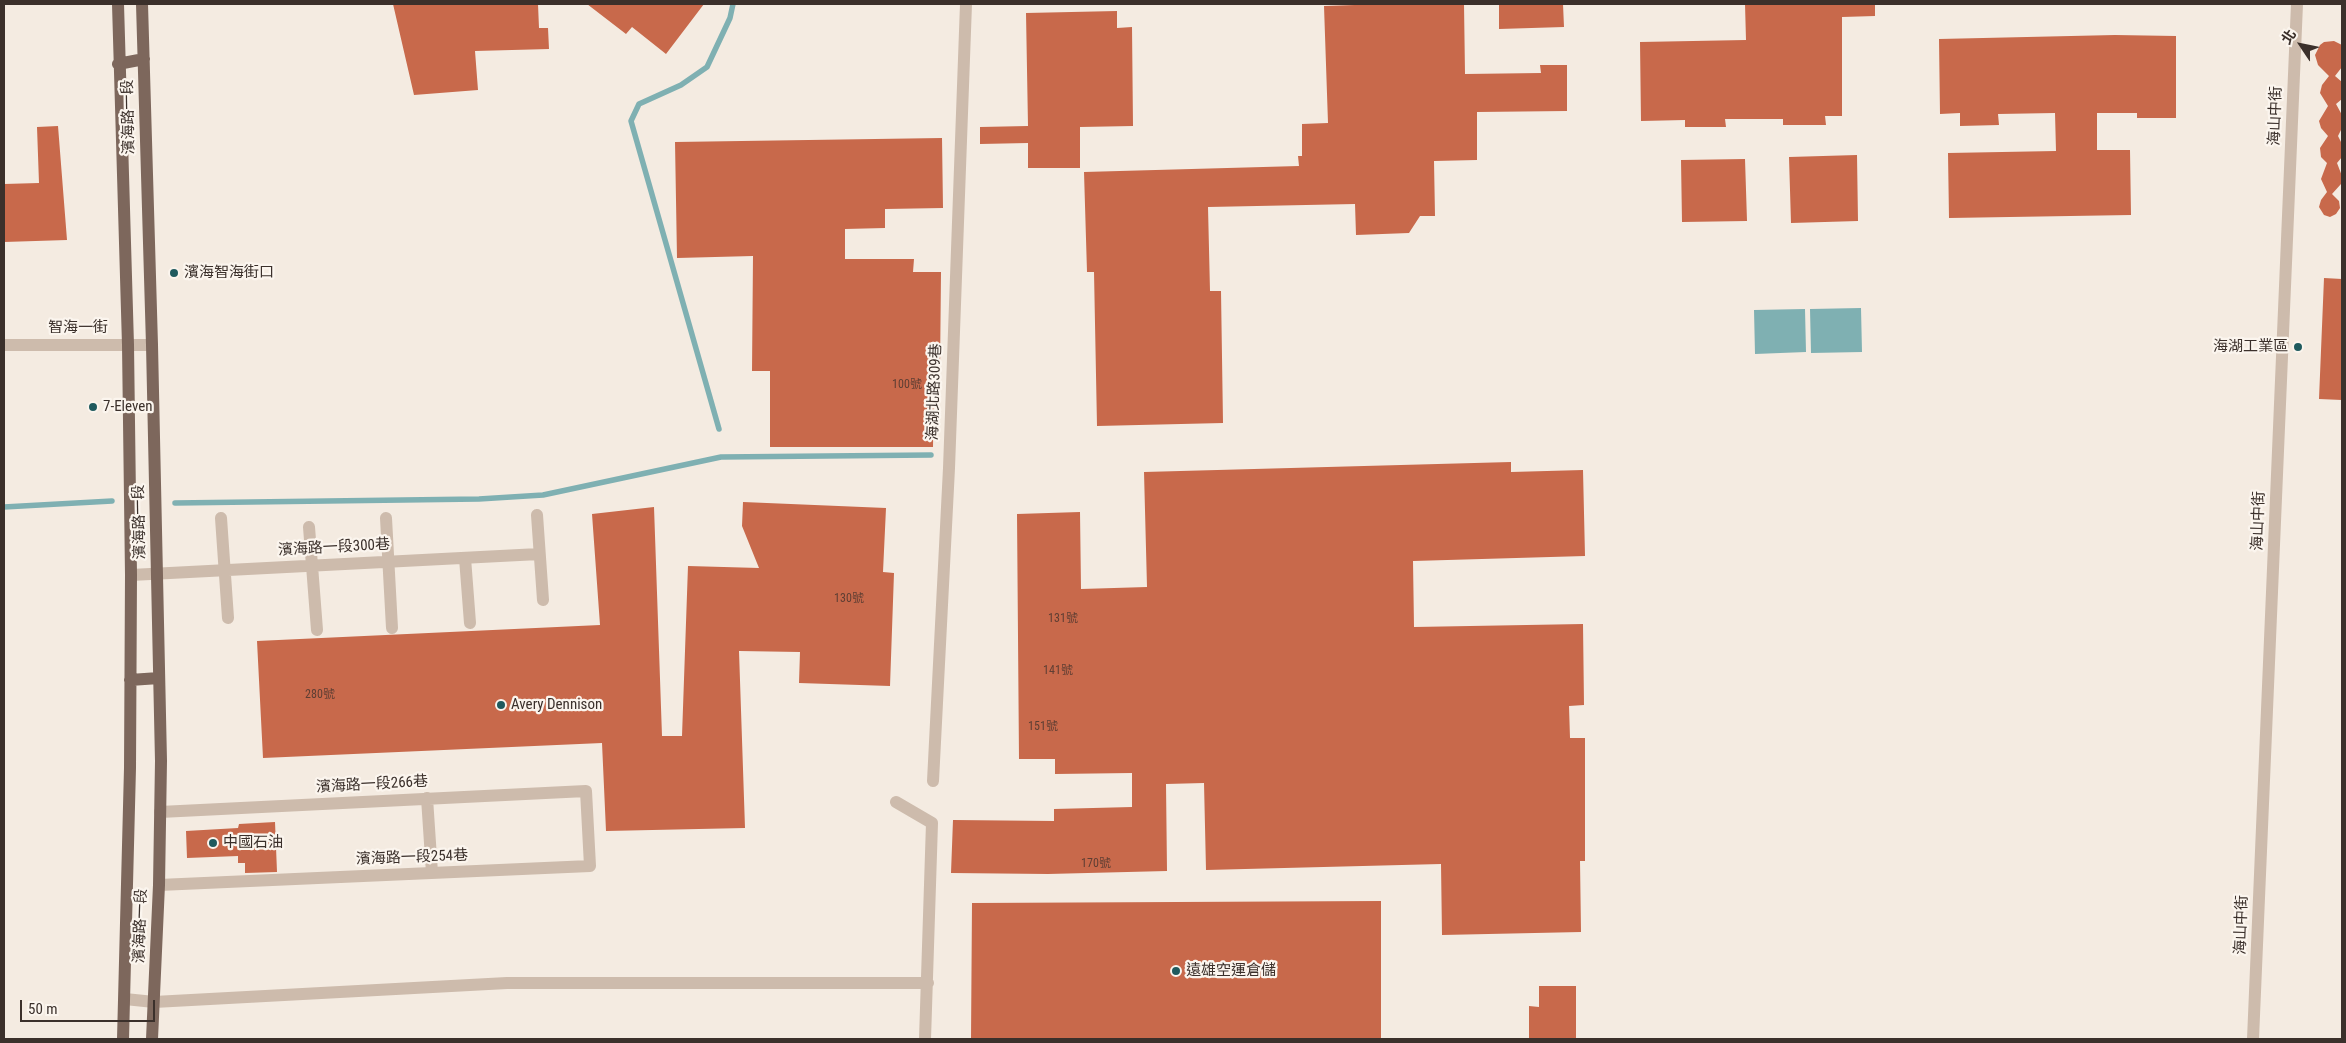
<!DOCTYPE html>
<meta charset="utf-8">
<style>
body{margin:0}
#map{position:relative;width:2346px;height:1043px;overflow:hidden;background:#f4ebe1;font-family:"Roboto Condensed","Noto Sans TC",sans-serif}
canvas{display:block}
.frame{position:absolute;inset:0;border:5px solid #3b302b;pointer-events:none}
.north{position:absolute;left:2276px;top:20px;width:50px;height:50px;-webkit-text-stroke:4px #fbf5ee;paint-order:stroke;rotate:304deg;font-size:14px;font-weight:700;line-height:20px;text-align:center;color:#3b302b}
.north::after{content:'';display:block;margin:auto;width:18px;height:22px;background:#3b302b;clip-path:polygon(50% 0,100% 100%,50% 72%,0 100%)}
.scale{position:absolute;left:20px;top:1000px;width:135px;height:22px;box-sizing:border-box;border:2px solid #3b302b;border-top:0;padding-left:6px;font-size:15px;line-height:18px;white-space:nowrap;color:#3b302b;-webkit-text-stroke:4px #fbf5ee;paint-order:stroke}
</style>
<div id="map">
<canvas width="2346" height="1043"></canvas>
<div class="frame"></div>
<div class="north">北</div>
<div class="scale">50 m</div>
</div>
<script>
const ctx = document.querySelector('canvas').getContext('2d');
ctx.lineJoin = 'round';
function fillPath(path, color) { ctx.fillStyle = color; ctx.fill(path, 'evenodd'); }
const shape = rows => new Path2D(rows.map(r => 'M' + r).join(''));
function strokePath(path, color, width, dash) { ctx.strokeStyle = color; ctx.lineWidth = width; ctx.lineCap = dash ? 'butt' : 'round'; ctx.setLineDash(dash || []); ctx.stroke(path); }
function label(font, color, halo, rows, align = 'center') {
  ctx.font = font + ' "Roboto Condensed","Noto Sans TC",sans-serif'; ctx.lineWidth = 4.5; ctx.setLineDash([]); ctx.textBaseline = 'middle'; ctx.strokeStyle = halo; ctx.fillStyle = color; for (const [text, x, y, turn = 0] of rows) {
    ctx.save(); ctx.translate(x, y); ctx.rotate((+turn || 0) * Math.PI / 180); ctx.textAlign = isNaN(turn) ? turn : align; if (halo) ctx.strokeText(text, 0, 0); ctx.fillText(text, 0, 0); ctx.restore();
  }
}
const water = shape([
 [1861,308,1862,352,1811,353,1810,309],
 [1805,309,1806,352,1755,354,1754,310]
]);
const stream = shape([
 [719,429,631,121,639,104,681,85,707,67,730,18,733,4],
 [175,503,479,499,543,495,721,457,931,455],
 [4,507,112,501]
]);
const building = shape([
 [393,4,538,4,539,28,548,28,549,49,475,51,478,90,414,95],
 [587,4,704,4,666,54,632,27,626,34],
 [1385,4,1464,4,1465,74,1541,73,1540,65,1567,65,1567,111,1477,112,1477,160,1434,161,1435,216,1420,216,1409,233,1356,235,1355,204,1208,207,1210,291,1221,291,1223,423,1097,426,1094,272,1087,272,1084,172,1299,166,1298,156,1302,156,1302,124,1328,123,1324,6],
 [1499,4,1563,4,1564,27,1499,29],
 [1745,4,1875,4,1875,16,1842,17,1842,116,1825,116,1826,125,1783,125,1783,119,1725,119,1726,127,1685,127,1685,120,1641,121,1640,42,1746,40],
 [1117,11,1117,28,1132,27,1133,126,1080,127,1080,168,1028,168,1028,143,980,144,980,127,1028,126,1026,13],
 [2115,35,2176,36,2176,118,2137,118,2137,113,2097,113,2097,150,2130,150,2131,215,1949,218,1948,153,2056,151,2055,113,1998,114,1999,125,1960,126,1960,113,1940,114,1939,39],
 [2334,41,2342,45,2342,67,2335,76,2342,82,2342,99,2336,104,2342,115,2342,128,2338,136,2342,144,2342,157,2337,163,2342,176,2341,184,2332,194,2339,201,2340,208,2336,214,2330,217,2324,215,2319,207,2321,200,2327,192,2321,179,2327,163,2321,157,2320,148,2328,136,2321,128,2319,121,2328,106,2320,93,2322,85,2329,76,2318,65,2315,55,2320,45,2324,42],
 [58,126,67,240,4,242,4,184,39,183,37,127],
 [942,138,943,208,885,209,885,228,845,229,845,259,914,259,913,272,941,272,940,371,934,371,933,447,770,447,770,371,752,371,753,256,677,258,675,142],
 [1857,155,1858,221,1791,223,1789,157],
 [1745,159,1747,221,1682,222,1681,160],
 [2324,278,2342,279,2342,400,2319,399],
 [1511,462,1511,472,1583,470,1585,556,1413,561,1414,627,1583,624,1584,705,1569,706,1570,738,1585,738,1585,861,1580,861,1581,932,1442,935,1441,864,1206,870,1204,783,1166,784,1167,871,1048,874,951,873,953,820,1054,821,1054,809,1132,807,1132,773,1055,774,1055,759,1019,759,1017,514,1080,512,1081,589,1147,587,1144,472],
 [743,502,886,508,883,572,894,573,890,686,799,683,800,652,739,651,745,828,606,831,602,743,263,758,257,641,600,625,592,514,654,507,662,736,682,736,688,566,759,568,742,526],
 [275,822,277,872,245,873,245,863,238,863,238,856,187,858,186,831,238,828,239,824],
 [1381,901,1381,1039,971,1039,972,903],
 [1539,986,1576,986,1576,1039,1529,1039,1529,1006,1539,1007]
]);
const minor = shape([
 [4,345,152,345],
 [537,515,543,600],
 [221,518,228,618],
 [386,518,392,628],
 [309,527,317,630],
 [465,558,470,623],
 [131,575,539,554],
 [933,781,949,468,966,4],
 [427,798,432,873],
 [896,802,932,823,925,1039],
 [159,885,590,866,586,791,160,812],
 [125,999,154,1002,507,983,928,983],
 [2253,1039,2297,4]
]);
const major = shape([
 [118,4,128,345,131,575,130,768,123,1039],
 [142,4,152,345,161,761,159,885,152,1039],
 [118,64,144,59],
 [130,680,159,678]
]);
const markers = [
 [174,273,5,"#1f5a5e"],
 [2298,347,5,"#1f5a5e"],
 [93,407,5,"#1f5a5e"],
 [501,705,5,"#1f5a5e"],
 [213,843,5,"#1f5a5e"],
 [1176,971,5,"#1f5a5e"]
];
const numberNames = [
 ["100號",907,385],
 ["130號",849,599],
 ["131號",1063,619],
 ["141號",1058,671],
 ["280號",320,695],
 ["151號",1043,727],
 ["170號",1096,864]
];
const streetNames = [
 ["海山中街",2276,116,-88],
 ["濱海路一段",129,117,-91],
 ["智海一街",78,328],
 ["海湖北路309巷",935,392,-88],
 ["海山中街",2259,521,-88],
 ["濱海路一段",140,522,-91],
 ["濱海路一段300巷",334,548,-3],
 ["濱海路一段266巷",372,785,-3],
 ["濱海路一段254巷",412,858,-2],
 ["海山中街",2242,925,-88],
 ["濱海路一段",141,926,-88]
];
const poiNames = [
 ["濱海智海街口",184,273],
 ["海湖工業區",2288,347,"right"],
 ["7-Eleven",103,407],
 ["Avery Dennison",511,705],
 ["中國石油",223,843],
 ["遠雄空運倉儲",1186,971]
];
fillPath(water, '#7fb0b2');
strokePath(stream, '#7fb0b2', 5.5);
fillPath(building, '#c8694b');
strokePath(minor, '#cdbbac', 12);
strokePath(major, '#7d675c', 12);
for (const [x, y, r, color] of markers) { const dot = new Path2D(); dot.arc(x, y, r, 0, 2 * Math.PI); ctx.fillStyle = color; ctx.fill(dot); strokePath(dot, '#fbf5ee', 2); }
label('12px', '#5e3e33', null, numberNames);
label('15px', '#3b302b', '#fbf5ee', streetNames);
label('15px', '#3b302b', '#fbf5ee', poiNames, 'left');
</script>
